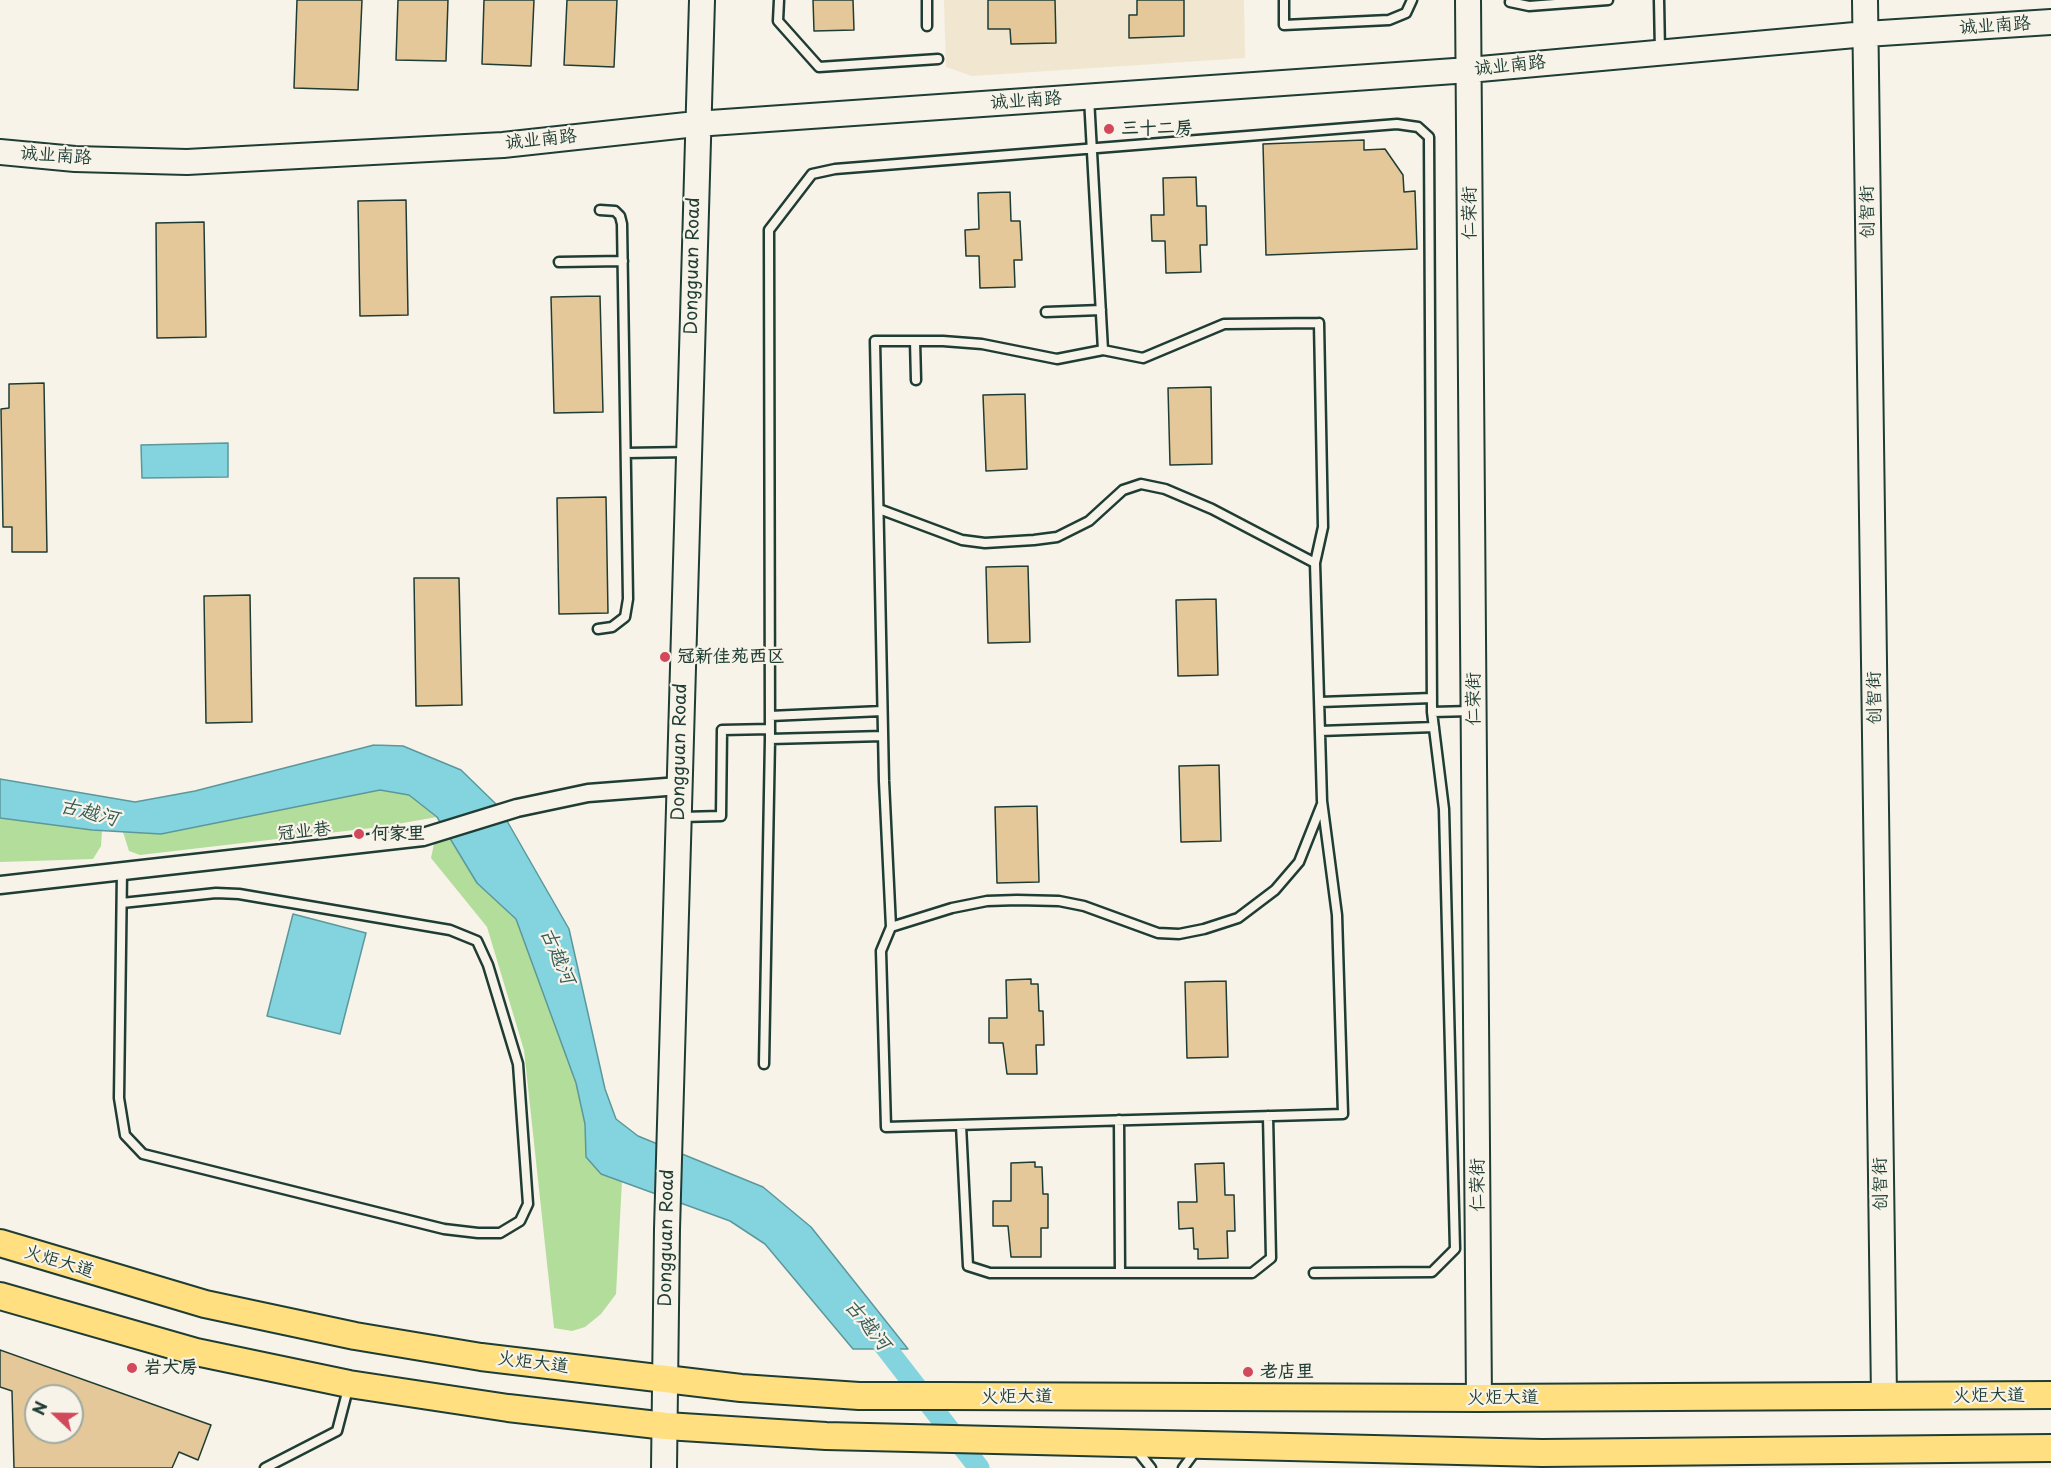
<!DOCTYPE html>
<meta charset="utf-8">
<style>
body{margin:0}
#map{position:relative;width:2051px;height:1468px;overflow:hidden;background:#f7f3e8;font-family:"Playpen Sans",sans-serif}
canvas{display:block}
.north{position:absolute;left:24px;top:1384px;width:60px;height:60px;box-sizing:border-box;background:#f7f3e8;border:2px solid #a1aaa0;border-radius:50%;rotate:292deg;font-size:16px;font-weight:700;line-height:24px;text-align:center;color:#1f3d34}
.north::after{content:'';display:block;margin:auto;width:21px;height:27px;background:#d1495b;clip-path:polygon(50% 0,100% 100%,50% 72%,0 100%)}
</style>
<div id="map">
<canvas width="2051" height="1468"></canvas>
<div class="north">N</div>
</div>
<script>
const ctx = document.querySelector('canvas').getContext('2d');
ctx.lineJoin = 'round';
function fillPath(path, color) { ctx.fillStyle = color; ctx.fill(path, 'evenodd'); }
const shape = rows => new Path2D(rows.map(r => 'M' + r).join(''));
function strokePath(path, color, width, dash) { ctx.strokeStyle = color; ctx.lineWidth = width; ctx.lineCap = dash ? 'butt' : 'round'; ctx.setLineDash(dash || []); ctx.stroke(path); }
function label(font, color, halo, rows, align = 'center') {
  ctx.font = font + ' "Playpen Sans","LXGW WenKai TC",sans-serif'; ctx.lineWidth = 4.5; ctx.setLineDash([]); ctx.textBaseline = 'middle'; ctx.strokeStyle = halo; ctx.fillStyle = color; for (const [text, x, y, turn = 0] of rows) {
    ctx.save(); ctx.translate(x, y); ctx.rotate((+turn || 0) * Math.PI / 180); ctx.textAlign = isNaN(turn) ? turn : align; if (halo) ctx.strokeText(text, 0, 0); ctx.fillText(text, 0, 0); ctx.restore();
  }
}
const built = shape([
 [944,0,1244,0,1245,58,972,76,946,67]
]);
const green = shape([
 [380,790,409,795,437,817,380,827,140,855,129,851,123,832,161,834],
 [0,818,102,831,101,846,93,859,0,862],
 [447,835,477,883,516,919,576,1083,585,1124,586,1157,601,1174,622,1180,616,1294,601,1314,585,1327,572,1331,554,1328,524,1050,487,927,431,858,434,844]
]);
const water = shape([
 [228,443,228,477,142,478,141,445,228,443],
 [374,745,403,746,461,770,499,807,569,929,605,1089,616,1119,638,1136,763,1187,811,1227,908,1349,853,1349,765,1244,730,1221,601,1174,586,1157,585,1124,576,1083,516,919,477,883,437,817,409,795,380,790,161,834,92,830,0,818,0,779,135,802,195,791,374,745],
 [293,914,366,933,340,1034,267,1016,293,914]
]);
const canal = shape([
 [869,1326,979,1468]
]);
const building = shape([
 [297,0,362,0,358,90,294,88,297,0],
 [398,0,448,0,446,61,396,60,398,0],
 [484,0,534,0,531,66,482,64,484,0],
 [567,0,617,0,614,67,564,65,567,0],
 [813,0,853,0,854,30,814,31,813,0],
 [988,0,1055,0,1056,43,1011,44,1010,29,988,29,988,0],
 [1137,0,1184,0,1184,36,1129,38,1129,15,1137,15,1137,0],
 [1364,140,1364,150,1385,149,1403,175,1404,192,1415,191,1417,249,1266,255,1263,144,1364,140],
 [1196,177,1197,206,1206,206,1207,245,1200,245,1201,272,1166,273,1165,241,1152,241,1151,215,1164,215,1163,178,1196,177],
 [1010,192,1011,221,1020,221,1022,260,1014,260,1015,287,980,288,979,256,966,256,965,230,979,229,978,193,1010,192],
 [406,200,408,315,360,316,358,201,406,200],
 [204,222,206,337,157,338,156,223,204,222],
 [600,296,603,412,554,413,551,297,600,296],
 [44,383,47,552,12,552,12,527,3,527,1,409,9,408,9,384,44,383],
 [1211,387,1212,464,1170,465,1168,388,1211,387],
 [1025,394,1027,469,986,471,983,395,1025,394],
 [606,497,608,613,559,614,557,498,606,497],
 [1028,566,1030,642,988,643,986,567,1028,566],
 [414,578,459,578,462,705,416,706,414,578],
 [250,595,252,722,206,723,204,596,250,595],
 [1216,599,1218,675,1178,676,1176,600,1216,599],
 [1219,765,1221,841,1181,842,1179,766,1219,765],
 [1037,806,1039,882,997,883,995,807,1037,806],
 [1031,979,1031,984,1038,984,1039,1011,1043,1011,1044,1045,1036,1045,1037,1074,1007,1074,1003,1043,989,1043,989,1018,1007,1018,1006,980,1031,979],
 [1226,981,1228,1057,1187,1058,1185,982,1226,981],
 [1035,1162,1035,1167,1042,1167,1043,1194,1048,1194,1048,1228,1041,1228,1041,1257,1011,1257,1008,1226,993,1226,993,1201,1011,1201,1011,1163,1035,1162],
 [1224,1163,1225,1195,1234,1195,1235,1231,1227,1231,1228,1258,1198,1259,1198,1249,1194,1249,1193,1228,1179,1229,1178,1202,1197,1202,1195,1164,1224,1163],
 [0,1350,211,1425,198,1460,179,1452,172,1468,14,1468,12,1391,0,1387,0,1350],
 [36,1396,72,1396,72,1432,36,1432,36,1396]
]);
const lane = shape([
 [779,0,778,21,819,67,938,59],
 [927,0,927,26],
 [1284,0,1284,25,1389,20,1406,13,1412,0],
 [1659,0,1660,51],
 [1510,2,1529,6,1608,0],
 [1089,98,1103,350],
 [559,262,623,261],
 [1046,312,1101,310],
 [1319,323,1323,527,1315,563,1322,801,1337,915,1343,1114,886,1127,881,951,891,927,884,781,875,341,943,341,982,344,1057,359,1103,350,1143,358,1224,324,1319,323],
 [915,341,916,380],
 [626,453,688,452],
 [879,509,962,540,985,543,1034,540,1057,537,1089,521,1123,490,1141,484,1165,489,1212,509,1315,563],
 [598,629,612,627,625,617,628,599,622,224,620,216,615,211,600,210],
 [1320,702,1432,698],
 [1432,712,1471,711],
 [770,716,882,711],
 [1320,731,1434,727],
 [770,739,883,736],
 [682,817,721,816,722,730,770,729],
 [122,903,216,893,239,894,450,930,477,941,488,965,518,1064,528,1204,520,1221,500,1233,478,1233,444,1229,143,1154,125,1135,119,1098,122,871],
 [891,927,952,908,987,901,1017,900,1059,901,1084,906,1158,933,1179,934,1204,929,1238,918,1275,890,1299,862,1322,804],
 [764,1064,770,739,769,230,812,174,835,169,1397,124,1418,127,1429,137,1432,712,1444,809,1455,1249,1432,1272,1314,1273],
 [1119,1120,1120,1273],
 [961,1125,968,1266,990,1273,1252,1273,1271,1258,1268,1116],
 [1136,1449,1151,1468],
 [265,1468,337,1431,349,1385],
 [1183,1468,1197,1449]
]);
const street = shape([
 [0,885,423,837,517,808,588,793,679,786]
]);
const secondary = shape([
 [1468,0,1479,1398],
 [1865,0,1884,1396],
 [0,152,75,159,187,162,503,145,696,124,1469,70,1866,34,2051,22],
 [664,1468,667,1229,702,0]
]);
const primary = shape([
 [0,1243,205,1304,355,1336,481,1357,741,1388,859,1396,945,1396,1479,1398,2051,1395],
 [0,1296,196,1352,349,1384,508,1408,666,1426,826,1436,1542,1453,2051,1448]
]);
const markers = [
 [1109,129,6,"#d1495b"],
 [665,657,6,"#d1495b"],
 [359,834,6,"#d1495b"],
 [132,1368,6,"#d1495b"],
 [1248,1372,6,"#d1495b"]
];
const streetNames = [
 ["诚业南路",1995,26,-4],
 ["诚业南路",1510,66,-6],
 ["诚业南路",1026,101,-4],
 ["诚业南路",541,140,-6],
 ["诚业南路",56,156,4],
 ["创智街",1868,212,-91],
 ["仁荣街",1470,213,-90],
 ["Dongguan Road",693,266,-89],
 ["创智街",1875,698,-91],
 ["仁荣街",1474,699,-90],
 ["Dongguan Road",680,752,-89],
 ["冠业巷",304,832,-6],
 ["创智街",1881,1184,-91],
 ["仁荣街",1478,1185,-90],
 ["Dongguan Road",667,1238,-89],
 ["火炬大道",59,1262,17],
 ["火炬大道",533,1363,7],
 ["火炬大道",1989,1396],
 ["火炬大道",1017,1397],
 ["火炬大道",1503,1398]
];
const poiNames = [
 ["三十二房",1121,129],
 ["冠新佳苑西区",677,657],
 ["何家里",371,834],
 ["岩大房",144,1368],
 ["老店里",1260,1372]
];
const waterNames = [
 ["古越河",89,813,14],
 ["古越河",557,956,67],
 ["古越河",867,1325,51]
];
fillPath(built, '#f1e6d0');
fillPath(green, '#b3dd9a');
fillPath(water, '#84d4df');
strokePath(water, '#5c989b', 1.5);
strokePath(canal, '#84d4df', 21);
fillPath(building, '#e4c899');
strokePath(building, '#1f3d34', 1.5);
strokePath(lane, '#1f3d34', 13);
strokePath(street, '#1f3d34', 21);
strokePath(secondary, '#1f3d34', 28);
strokePath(primary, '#1f3d34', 30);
strokePath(lane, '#f7f3e8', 8);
strokePath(street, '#f7f3e8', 16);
strokePath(secondary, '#f7f3e8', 24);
strokePath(primary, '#ffdf80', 26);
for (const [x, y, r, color] of markers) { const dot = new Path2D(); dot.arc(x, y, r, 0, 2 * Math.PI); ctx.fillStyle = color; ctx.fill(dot); strokePath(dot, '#f7f3e8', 2); }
label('18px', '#1f3d34', '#f7f3e8', streetNames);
label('bold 18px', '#1f3d34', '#f7f3e8', poiNames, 'left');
label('italic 20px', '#335b56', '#f7f3e8', waterNames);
</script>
